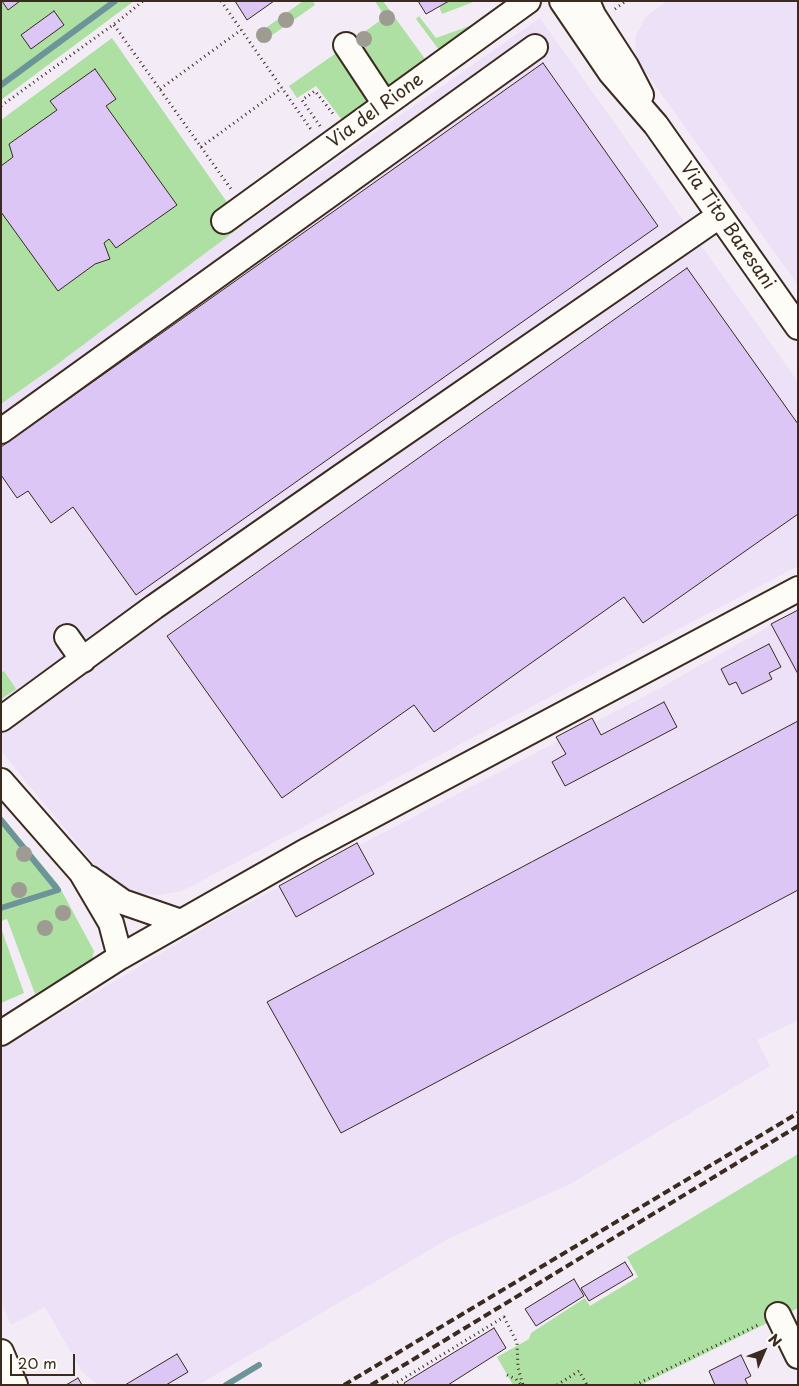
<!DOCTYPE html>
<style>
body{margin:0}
#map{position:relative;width:799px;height:1386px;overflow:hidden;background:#f3ecf7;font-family:"Playpen Sans",sans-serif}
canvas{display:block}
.frame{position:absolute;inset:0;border:2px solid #3b2a1e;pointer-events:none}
.north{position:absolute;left:739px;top:1326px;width:50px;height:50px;-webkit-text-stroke:4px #fdfcf7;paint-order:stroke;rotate:46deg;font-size:14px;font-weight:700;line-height:20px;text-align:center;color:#3b2a1e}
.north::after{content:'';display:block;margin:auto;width:18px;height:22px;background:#3b2a1e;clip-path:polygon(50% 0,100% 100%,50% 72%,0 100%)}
.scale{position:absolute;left:10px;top:1354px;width:65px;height:22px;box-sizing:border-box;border:2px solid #3b2a1e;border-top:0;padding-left:6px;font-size:15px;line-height:18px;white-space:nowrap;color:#3b2a1e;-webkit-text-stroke:4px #fdfcf7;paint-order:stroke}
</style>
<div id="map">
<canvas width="799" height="1386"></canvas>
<div class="frame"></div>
<div class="north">N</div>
<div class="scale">20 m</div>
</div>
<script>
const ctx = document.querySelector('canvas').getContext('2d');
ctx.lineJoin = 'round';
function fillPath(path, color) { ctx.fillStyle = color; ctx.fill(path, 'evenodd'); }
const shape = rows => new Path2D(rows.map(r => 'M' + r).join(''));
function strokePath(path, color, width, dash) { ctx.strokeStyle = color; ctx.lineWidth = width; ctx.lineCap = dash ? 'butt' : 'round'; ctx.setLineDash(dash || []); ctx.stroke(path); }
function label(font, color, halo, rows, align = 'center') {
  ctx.font = font + ' "Playpen Sans",sans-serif'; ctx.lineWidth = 4.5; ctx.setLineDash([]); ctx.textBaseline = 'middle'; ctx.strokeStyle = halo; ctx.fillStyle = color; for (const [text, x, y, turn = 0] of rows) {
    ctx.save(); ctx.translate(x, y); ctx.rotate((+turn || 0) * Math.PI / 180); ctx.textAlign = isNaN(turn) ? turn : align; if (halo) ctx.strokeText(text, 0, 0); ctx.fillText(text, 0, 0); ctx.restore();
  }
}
const built = shape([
 [667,1,798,1,798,285,635,57,636,35,646,17],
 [540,18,798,382,798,566,182,891,160,895,138,893,117,883,99,870,1,751,1,404,55,366,243,225],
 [798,610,798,1020,757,1040,770,1066,568,1185,450,1238,198,1385,98,1385,81,1370,45,1307,11,1325,1,1302,1,1049,220,918,660,688]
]);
const green = shape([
 [1,1,134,1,1,100],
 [303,1,313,1,315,5,261,43,256,35],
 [375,1,383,1,425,59,385,88,353,40,385,17],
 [449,1,476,1,442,14,439,6],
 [419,16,436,38,478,23,439,50,416,19],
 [112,38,243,225,55,366,1,404,1,120],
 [339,51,370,99,342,120,316,86,297,98,289,86],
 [4,671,16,689,1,699,1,673],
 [1,816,58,884,94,951,92,961,35,994,7,919,1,921],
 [1,928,24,993,1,1003],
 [798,1154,798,1308,641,1385,513,1385,497,1357,529,1339,531,1333,585,1298,590,1306,638,1277,627,1257]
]);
const stream = shape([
 [1,85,115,1],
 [1,820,58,890,1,908],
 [226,1385,259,1365]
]);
const building = shape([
 [2,1,20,1,8,10,2,1],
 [235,1,274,1,247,20,235,1],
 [418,1,449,1,426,14,418,1],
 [54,11,64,25,31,49,21,35,54,11],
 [543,63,658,226,136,595,73,507,51,523,28,491,17,498,1,475,1,447,543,63],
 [95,69,116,99,106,106,177,205,116,248,109,239,104,243,110,259,95,264,58,291,1,212,1,166,13,157,9,144,57,110,50,101,95,69],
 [687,268,798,424,798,514,643,623,624,597,434,732,414,705,282,798,167,636,687,268],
 [798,610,798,674,771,624,798,610],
 [769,644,781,667,769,673,772,679,742,694,736,682,729,685,721,669,769,644],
 [664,702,677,727,565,786,552,762,566,754,556,737,592,718,601,735,664,702],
 [798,721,798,890,341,1133,267,1002,798,721],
 [357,843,374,874,296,917,279,886,357,843],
 [625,1262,633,1275,589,1301,581,1288,625,1262],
 [574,1279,584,1296,536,1326,525,1309,574,1279],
 [494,1328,506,1348,448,1385,405,1385,404,1383,494,1328],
 [177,1354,188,1372,166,1385,125,1385,177,1354],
 [741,1355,751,1376,745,1379,748,1385,715,1385,709,1371,741,1355],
 [78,1378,82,1385,66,1385,78,1378]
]);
const path = shape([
 [221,1,312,131],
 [615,9,626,1],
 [114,25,231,189],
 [160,89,241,30],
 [1,106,121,19,143,1],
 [320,126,302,100,315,91,334,115],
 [201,147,282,88],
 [507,1375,516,1379,521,1385],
 [393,1385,504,1317,517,1343,518,1368,523,1385],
 [557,1385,579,1371,587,1385],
 [635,1385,758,1325]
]);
const minor = shape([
 [562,1,611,73,656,125,798,327],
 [587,1,593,15,626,66,641,95],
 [346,45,379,95],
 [224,221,528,1],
 [1,431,535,47],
 [67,637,83,660],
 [1,719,154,607,342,476,719,216],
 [1,781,81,872,111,923,120,957],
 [89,878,123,902,181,922],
 [1,1033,120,957,308,850,798,589],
 [778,1315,798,1356],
 [1,1352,15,1385]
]);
const rail = shape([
 [344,1385,798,1113],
 [371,1385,798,1126]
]);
const trees = [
 [387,18],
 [286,20],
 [264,35],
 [364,39],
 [24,854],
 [19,890],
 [63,913],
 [45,928]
];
const streetNames = [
 ["Via del Rione",376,111,-36],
 ["Via Tito Baresani",727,226,55]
];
fillPath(built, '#ece1f7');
fillPath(green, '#ade0a2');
strokePath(stream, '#6c9499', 6);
fillPath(building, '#dcc6f6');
strokePath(building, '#3b2a1e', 1);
strokePath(minor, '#3b2a1e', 28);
strokePath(path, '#3b2a1e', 3, [1, 4]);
strokePath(minor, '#fdfcf7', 24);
strokePath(rail, '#3b2a1e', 4, [8, 4]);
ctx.fillStyle = '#9e9b92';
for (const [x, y] of trees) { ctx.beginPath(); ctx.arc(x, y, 8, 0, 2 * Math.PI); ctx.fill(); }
label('18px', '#3b2a1e', '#fdfcf7', streetNames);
</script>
